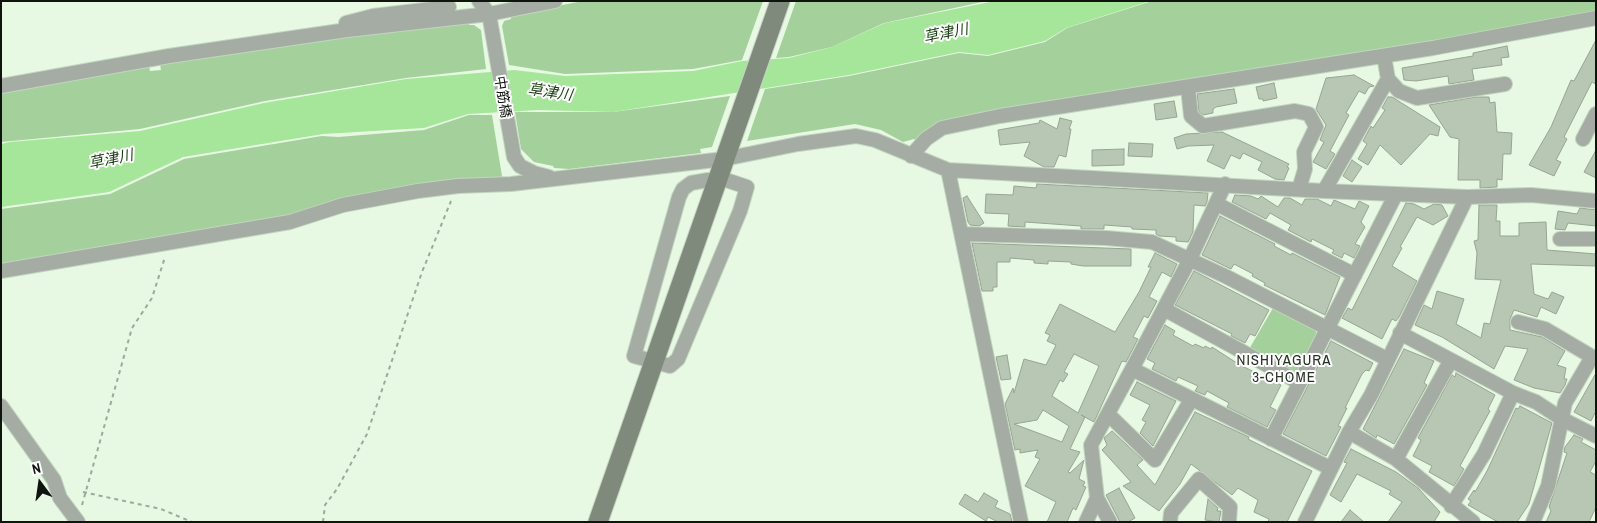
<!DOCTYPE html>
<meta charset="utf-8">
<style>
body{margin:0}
#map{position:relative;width:1597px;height:523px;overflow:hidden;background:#e7f8e3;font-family:"Archivo Narrow",sans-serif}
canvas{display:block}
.frame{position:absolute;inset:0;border:2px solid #0f140e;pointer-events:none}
.north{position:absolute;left:15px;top:458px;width:50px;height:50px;-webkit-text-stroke:4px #fff;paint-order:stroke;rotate:346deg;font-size:14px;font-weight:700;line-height:20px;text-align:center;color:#0f140e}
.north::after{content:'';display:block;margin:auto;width:18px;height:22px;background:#0f140e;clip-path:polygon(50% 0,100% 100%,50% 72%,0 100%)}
</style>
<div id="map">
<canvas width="1597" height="523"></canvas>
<div class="frame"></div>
<div class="north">N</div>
</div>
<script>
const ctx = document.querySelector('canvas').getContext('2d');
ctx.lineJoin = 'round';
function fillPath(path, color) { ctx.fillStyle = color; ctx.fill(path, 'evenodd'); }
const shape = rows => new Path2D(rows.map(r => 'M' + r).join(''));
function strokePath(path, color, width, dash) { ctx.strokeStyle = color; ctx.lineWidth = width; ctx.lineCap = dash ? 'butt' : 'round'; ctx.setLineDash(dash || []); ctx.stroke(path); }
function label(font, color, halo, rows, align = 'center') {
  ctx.font = font + ' "Archivo Narrow","Noto Sans JP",sans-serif'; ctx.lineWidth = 4; ctx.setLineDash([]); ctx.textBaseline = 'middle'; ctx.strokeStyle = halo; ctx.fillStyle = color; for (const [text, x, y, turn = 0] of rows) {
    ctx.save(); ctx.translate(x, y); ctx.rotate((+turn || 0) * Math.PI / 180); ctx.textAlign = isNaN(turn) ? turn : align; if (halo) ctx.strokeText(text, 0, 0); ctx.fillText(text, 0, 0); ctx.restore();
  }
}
const green = shape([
 [583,1,763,1,742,60,693,69,565,74,509,65,502,26,504,21,511,19,511,15],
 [796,1,987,1,884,23,832,47,789,57,776,58],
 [1152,1,1596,1,1596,12,1333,58,949,119,939,123,917,141,914,139,903,142,881,130,855,124,747,141,765,89,849,76,959,53,988,56,1045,42,1067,28],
 [469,22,469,25,474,25,481,30,486,69,406,78,265,101,140,129,1,142,1,91,149,66,150,71,161,70,160,64,310,40],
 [730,96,712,147,700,149,701,153,569,169,554,168,553,166,534,162,521,149,515,112,613,112],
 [469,115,492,115,502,176,500,179,278,219,1,264,1,209,110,194,184,159,322,136,338,137,424,130],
 [1273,308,1315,329,1317,336,1297,372,1290,374,1248,351]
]);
const water = shape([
 [995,1,1150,1,1066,28,1045,41,988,55,959,52,849,75,613,112,538,110,468,114,424,128,323,134,183,157,109,192,1,207,1,144,10,142,140,131,264,103,406,79,514,70,565,76,693,71,742,61,789,58,832,47,885,23]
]);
const building = shape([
 [1596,40,1596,84,1592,82,1564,137,1567,139,1556,160,1561,162,1554,176,1529,165,1551,127,1571,80,1574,81,1596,40],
 [1507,46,1509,57,1501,58,1502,65,1472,69,1474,80,1449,84,1448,76,1416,81,1404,80,1402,68,1473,56,1473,53,1507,46],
 [1354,75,1374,86,1369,87,1365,94,1359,91,1346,113,1349,115,1330,151,1335,154,1326,169,1313,162,1324,142,1320,140,1326,125,1316,109,1326,78,1354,75],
 [1274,83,1277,98,1263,101,1263,99,1259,99,1256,87,1274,83],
 [1234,89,1237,103,1216,107,1213,109,1213,113,1203,115,1199,112,1197,94,1234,89],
 [1388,97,1392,97,1440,127,1438,136,1430,134,1401,165,1380,145,1368,165,1358,159,1367,144,1363,141,1371,126,1373,128,1385,110,1382,108,1388,97],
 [1476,97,1489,97,1490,103,1495,102,1497,132,1512,133,1511,154,1503,154,1502,180,1497,179,1497,187,1480,188,1480,180,1458,180,1459,139,1450,137,1429,105,1476,97],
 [1174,101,1177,117,1156,120,1154,104,1174,101],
 [1060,118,1072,121,1069,129,1071,129,1066,157,1059,155,1054,167,1044,167,1024,156,1030,142,1000,145,998,130,1039,123,1040,120,1057,129,1060,118],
 [1222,132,1289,164,1287,167,1289,168,1284,180,1275,179,1258,170,1262,162,1243,153,1240,159,1231,155,1224,169,1207,161,1214,145,1188,146,1177,149,1174,138,1186,134,1222,132],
 [1129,143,1153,144,1152,157,1128,156,1129,143],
 [1124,149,1124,165,1092,166,1092,150,1124,149],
 [1596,150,1596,178,1584,172,1596,150],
 [1352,160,1362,167,1352,182,1343,176,1352,160],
 [1037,184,1208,193,1207,202,1205,206,1194,205,1193,232,1188,242,1176,241,1176,237,1159,236,1156,234,1156,230,1132,229,1132,227,1104,225,1104,229,1081,229,1081,226,1025,222,1025,227,1008,226,1009,214,985,213,986,194,1013,195,1014,186,1036,188,1037,184],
 [1235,195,1251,196,1258,199,1261,196,1278,207,1284,198,1290,198,1302,205,1305,199,1317,199,1331,206,1334,200,1355,209,1359,201,1369,206,1361,222,1365,227,1355,244,1360,246,1354,258,1344,253,1342,258,1332,253,1334,250,1312,239,1311,242,1288,230,1291,225,1270,213,1266,219,1232,202,1235,195],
 [967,196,984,223,979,226,970,225,968,222,963,198,967,196],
 [1406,203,1414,204,1424,209,1434,204,1442,205,1448,216,1433,225,1417,217,1400,247,1402,248,1392,266,1417,281,1399,317,1396,321,1392,319,1382,339,1342,318,1348,308,1352,310,1406,203],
 [1479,205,1497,205,1496,221,1500,221,1500,236,1519,236,1519,223,1546,222,1547,250,1596,254,1596,266,1531,264,1534,294,1548,299,1552,292,1564,297,1556,314,1541,307,1537,317,1514,310,1510,319,1510,330,1542,337,1565,351,1557,365,1566,368,1564,379,1567,379,1565,385,1560,393,1534,388,1514,380,1528,349,1505,346,1494,369,1442,337,1415,325,1424,305,1432,309,1437,291,1464,299,1456,324,1481,338,1484,323,1490,324,1501,280,1475,279,1477,253,1474,241,1478,240,1479,205],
 [1580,208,1596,210,1596,226,1568,223,1565,230,1555,229,1558,211,1577,214,1580,208],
 [1220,216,1275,244,1274,246,1291,255,1292,253,1340,277,1325,315,1264,285,1265,283,1252,276,1253,274,1234,264,1231,269,1202,255,1220,216],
 [972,243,1131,249,1131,266,1083,266,1071,264,1071,262,1048,261,1048,264,1034,263,1034,260,1010,258,1010,262,997,262,997,287,993,287,993,291,982,291,972,243],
 [1155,253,1177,264,1171,277,1162,272,1149,297,1157,301,1148,318,1144,316,1133,337,1138,339,1126,362,1122,361,1094,422,1081,415,1085,417,1070,449,1080,452,1068,472,1070,473,1084,460,1079,479,1085,482,1083,486,1086,487,1076,510,1073,508,1067,522,1047,522,1056,502,1025,486,1040,459,1035,457,1038,450,1020,453,1020,449,1015,450,1005,404,1013,388,1014,393,1024,359,1046,365,1056,345,1047,341,1050,335,1045,333,1060,304,1115,332,1139,292,1151,267,1148,267,1155,253],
 [1074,354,1099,366,1078,413,1052,396,1060,380,1063,382,1068,374,1064,372,1074,354],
 [1043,410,1069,426,1062,442,1014,424,1037,420,1043,410],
 [1194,271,1269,310,1255,336,1250,334,1245,343,1231,336,1232,334,1175,305,1194,271],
 [1165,325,1175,331,1173,335,1193,346,1195,344,1204,348,1205,346,1211,349,1212,347,1240,365,1281,385,1270,407,1276,410,1267,427,1227,407,1229,403,1207,391,1205,395,1195,391,1198,386,1178,377,1176,381,1152,369,1155,363,1147,359,1165,325],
 [1331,341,1373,363,1369,371,1366,370,1362,374,1345,408,1347,408,1338,426,1341,427,1326,456,1283,434,1331,341],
 [1404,349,1434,361,1424,383,1427,385,1394,444,1377,435,1376,438,1363,429,1404,349],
 [1007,355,1011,379,1001,380,996,357,1007,355],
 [1456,373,1495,395,1488,409,1490,411,1460,466,1464,469,1454,486,1429,472,1432,466,1413,456,1421,440,1418,438,1452,375,1455,377,1456,373],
 [1596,373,1596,411,1591,421,1574,412,1596,373],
 [1137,382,1176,401,1153,446,1140,433,1146,422,1142,420,1150,405,1130,395,1137,382],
 [1520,406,1552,423,1529,504,1517,522,1498,522,1468,505,1471,501,1468,499,1474,490,1475,492,1487,471,1516,408,1518,409,1520,406],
 [1195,412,1249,437,1248,439,1312,471,1287,522,1268,522,1269,519,1254,512,1258,500,1238,488,1232,495,1191,464,1180,484,1159,511,1123,486,1131,482,1102,450,1107,445,1104,438,1112,431,1143,460,1137,465,1155,485,1195,412],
 [1574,435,1583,439,1581,442,1596,450,1596,461,1590,472,1596,475,1596,507,1589,522,1546,522,1551,511,1549,507,1567,453,1564,452,1565,447,1574,435],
 [1351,449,1396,472,1418,488,1440,512,1434,522,1388,522,1402,502,1389,494,1391,491,1357,474,1341,502,1330,495,1347,463,1344,462,1351,449],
 [1119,488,1135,518,1128,522,1120,522,1106,495,1119,488],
 [984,493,998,501,995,507,1010,514,1012,522,998,522,988,517,986,521,959,504,965,494,978,502,984,493],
 [1208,499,1218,508,1217,511,1221,511,1219,522,1205,520,1208,499],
 [1350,510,1364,522,1341,522,1350,510]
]);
const path = shape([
 [83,492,161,509,192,522],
 [82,505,132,328,152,298,165,257],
 [323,522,325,505,337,489,367,434,422,272,451,201]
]);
const street = shape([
 [479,1,489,14,514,157,520,166,534,173,549,177],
 [346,23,373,16,449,7],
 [1388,79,1399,91,1417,98,1505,84],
 [1,86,169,56,347,30,489,14,555,1],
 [1188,88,1191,116,1203,126,1295,111,1309,114,1316,127,1304,152,1305,169,1299,189],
 [1583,139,1596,114],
 [911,156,926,139,942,128,1000,116,1433,48,1596,18],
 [948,170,1021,522],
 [708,180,691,183,683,189,679,197,634,356,670,366,678,359,740,211,747,187,726,180],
 [1225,184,1190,259,1132,369,1330,468],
 [1324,191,1388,79,1384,56],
 [1217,204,1355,275],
 [963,234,1106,238,1152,242,1225,276,1387,359],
 [1560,239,1596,239],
 [1,271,290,222,343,205,418,191,458,186,511,184,724,159,798,144,856,136,875,140,948,170,1324,191,1467,197,1531,195,1596,201],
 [1164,309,1298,382],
 [1518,322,1545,329,1596,359],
 [1400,333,1513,393,1536,402,1562,419,1596,436],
 [1,406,54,480,60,498,78,522],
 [1108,414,1155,460,1191,400],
 [1349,432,1396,459,1473,522],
 [1271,439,1396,194],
 [1396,459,1451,360],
 [1097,498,1110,522],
 [1451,506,1484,454,1513,393],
 [1086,522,1097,498,1091,445,1132,369],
 [1170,522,1171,513,1199,479,1230,507,1229,522],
 [1305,522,1349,432,1371,395,1467,197],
 [1533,522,1548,486,1565,403,1592,357]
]);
const secondary = shape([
 [598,522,780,1]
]);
const streetNames = [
 ["中筋橋",502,97,81]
];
const waterNames = [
 ["草津川",946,34,-12],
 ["草津川",550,93,8],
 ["草津川",111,160,-12]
];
const neighbourhoodNames = [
 ["NISHIYAGURA",1284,361],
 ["3-CHOME",1284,378]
];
fillPath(green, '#a4d19b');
fillPath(water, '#a6e69a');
fillPath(building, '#b7c7b4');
strokePath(building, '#95a592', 1);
strokePath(street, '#c4d4c1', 16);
strokePath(secondary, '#c4d4c1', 21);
strokePath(path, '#9daa9a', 2, [4, 4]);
strokePath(street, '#a4aca3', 14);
strokePath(secondary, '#7f8a7d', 19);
label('14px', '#0f140e', '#fff', streetNames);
label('italic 15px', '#163f0d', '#fff', waterNames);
ctx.letterSpacing = '1px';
label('15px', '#273425', '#fff', neighbourhoodNames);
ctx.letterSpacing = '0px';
</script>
